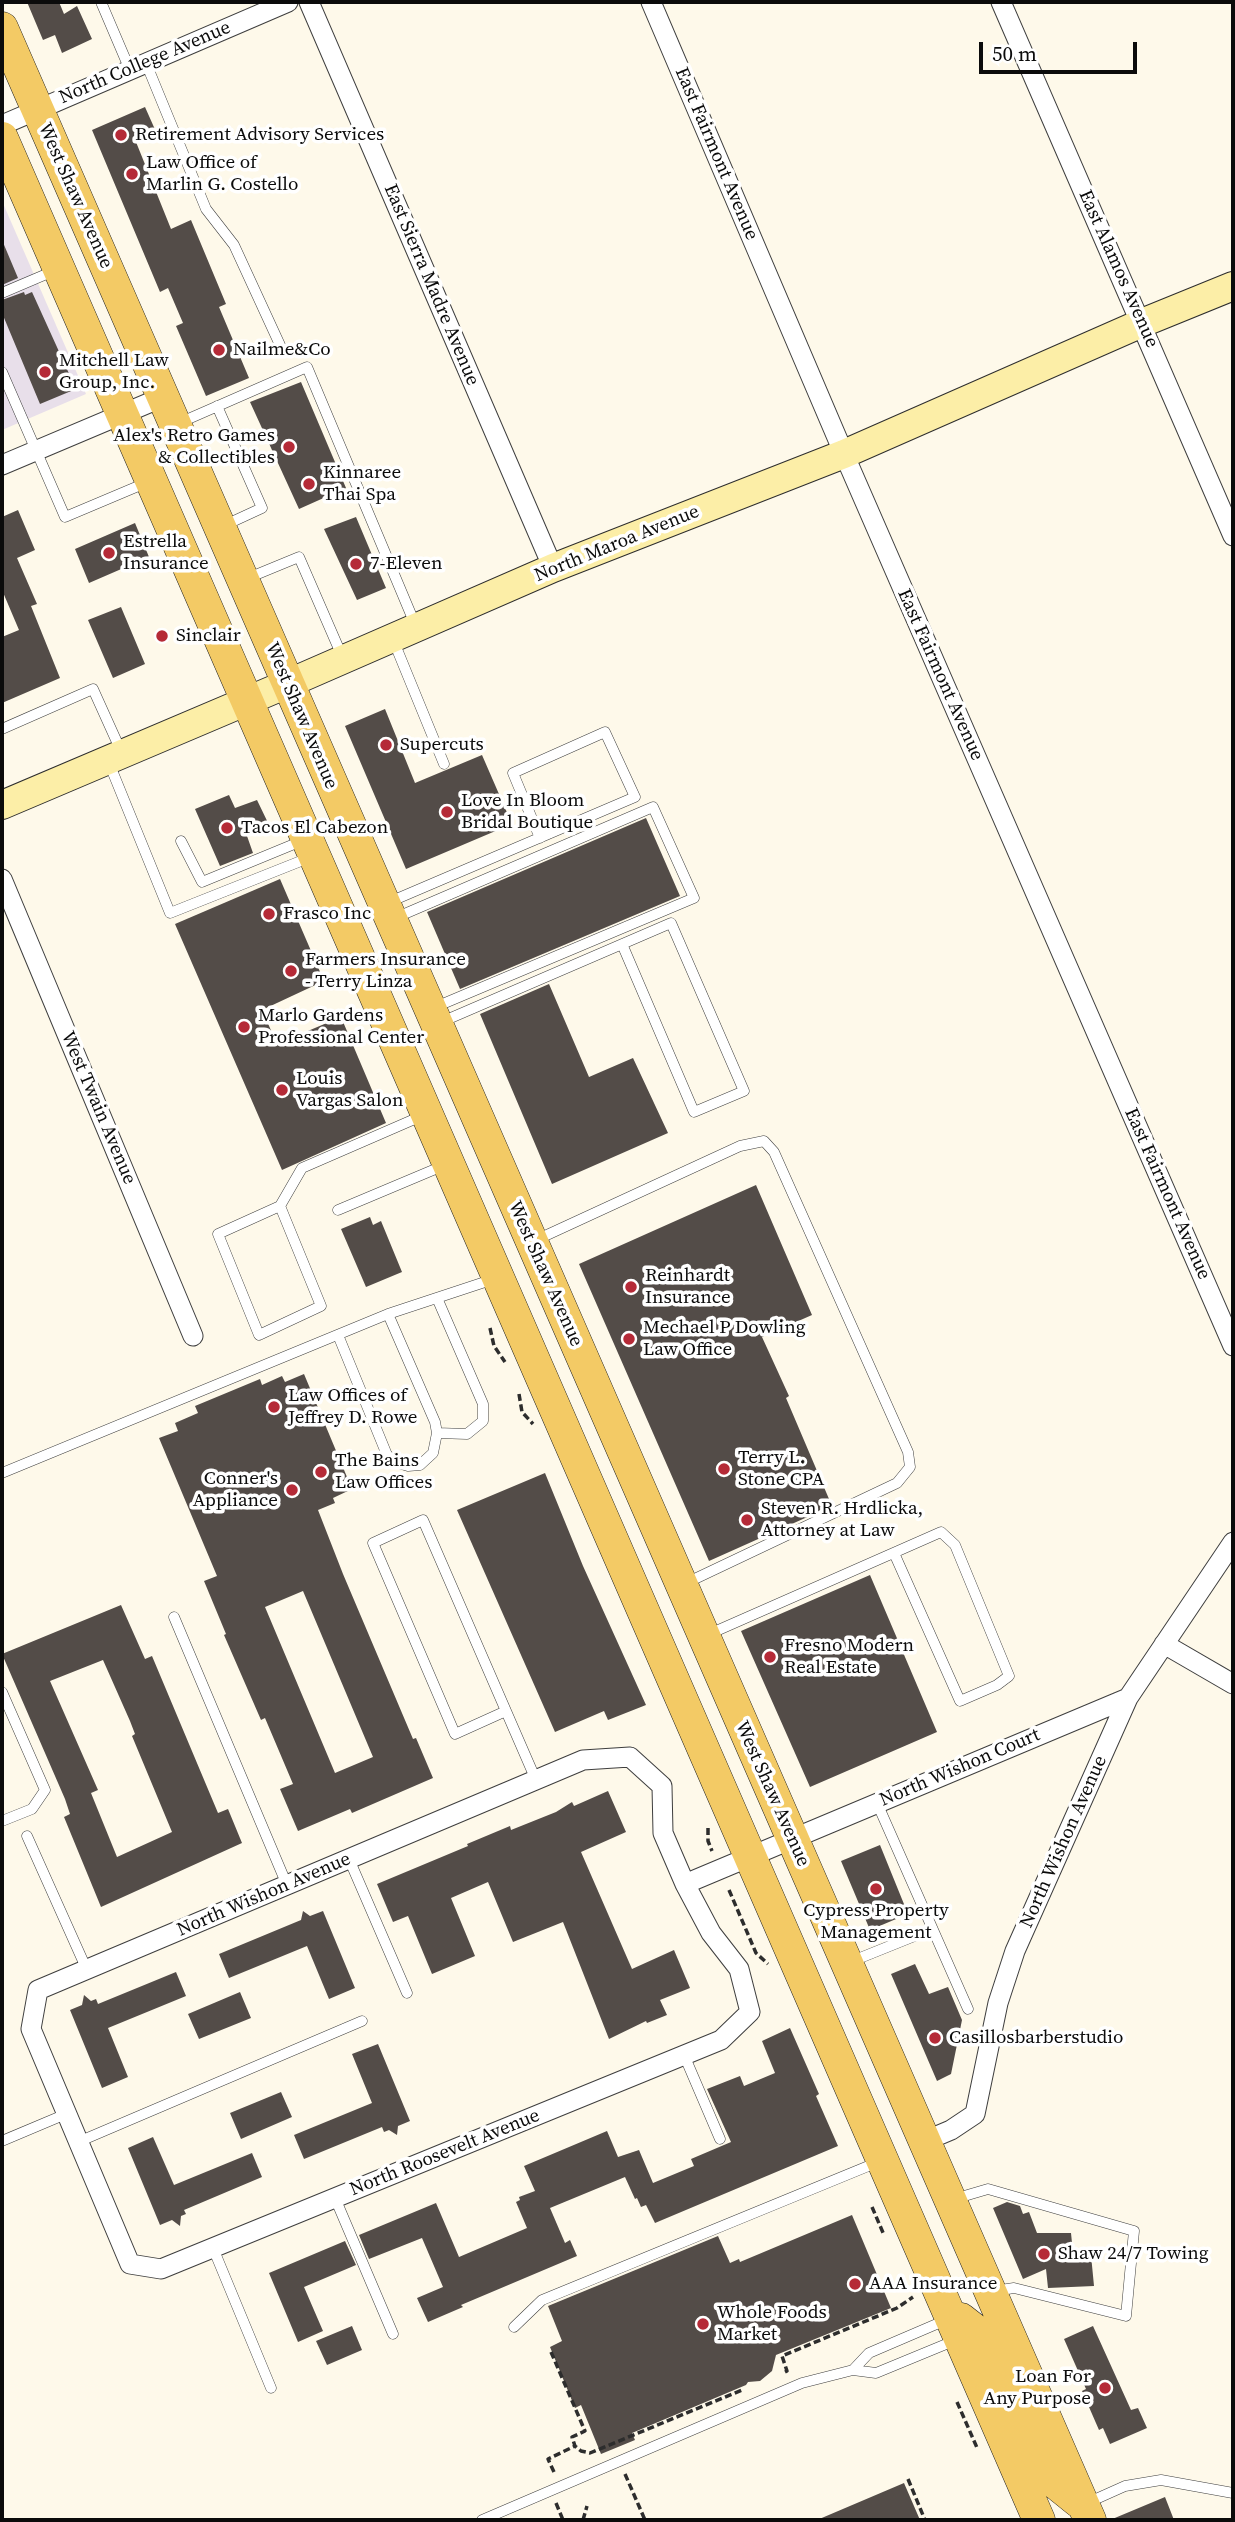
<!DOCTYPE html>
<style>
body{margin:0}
#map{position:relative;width:1235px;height:2522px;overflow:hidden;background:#fef9ea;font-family:"Source Serif 4",serif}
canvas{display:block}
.frame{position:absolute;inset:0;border:4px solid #0b0b0b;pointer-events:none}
.scale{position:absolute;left:979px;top:42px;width:158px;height:32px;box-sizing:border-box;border:4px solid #0b0b0b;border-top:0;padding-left:9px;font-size:21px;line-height:24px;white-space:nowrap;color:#0b0b0b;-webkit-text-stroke:5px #fff;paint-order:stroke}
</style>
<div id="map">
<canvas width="1235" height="2522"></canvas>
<div class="frame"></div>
<div class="scale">50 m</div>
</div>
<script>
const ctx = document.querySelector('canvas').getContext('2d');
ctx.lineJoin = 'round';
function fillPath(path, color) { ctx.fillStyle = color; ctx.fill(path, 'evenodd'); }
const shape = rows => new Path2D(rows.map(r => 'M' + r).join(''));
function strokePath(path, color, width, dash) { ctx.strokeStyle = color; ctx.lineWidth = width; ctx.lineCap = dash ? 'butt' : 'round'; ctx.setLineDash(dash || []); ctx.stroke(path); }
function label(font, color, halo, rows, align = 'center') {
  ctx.font = font + ' "Source Serif 4",serif'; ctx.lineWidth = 7; ctx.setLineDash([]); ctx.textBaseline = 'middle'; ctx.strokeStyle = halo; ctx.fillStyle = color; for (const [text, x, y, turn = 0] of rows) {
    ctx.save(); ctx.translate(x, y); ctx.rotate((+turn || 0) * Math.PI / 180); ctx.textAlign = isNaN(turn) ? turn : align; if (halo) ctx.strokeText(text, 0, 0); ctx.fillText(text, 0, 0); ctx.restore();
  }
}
const industrial = shape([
 [2,201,86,394,2,430]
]);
const building = shape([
 [27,2,59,2,64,14,77,6,92,39,62,53,55,35,43,40],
 [145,107,157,134,136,142,171,229,191,220,226,304,219,307,249,378,206,396,176,326,183,323,168,288,160,292,92,130],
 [2,240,18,278,2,285],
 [24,292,25,295,32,292,76,389,40,404,2,313,2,300],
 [301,382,346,488,299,509,250,402],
 [18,510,35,550,17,558,37,604,31,606,60,678,2,703,2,637,19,630,2,590,2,517],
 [356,517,386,588,357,600,324,529],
 [135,523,149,557,89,583,75,549],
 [121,607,145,664,113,678,88,620],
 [385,709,415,783,482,755,512,824,406,869,345,726],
 [229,795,235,808,257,800,270,827,247,836,253,853,220,866,195,809],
 [646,818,680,896,460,989,427,912],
 [280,879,324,981,262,1010,277,1044,341,1017,386,1123,282,1170,175,924],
 [549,984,589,1077,633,1058,668,1133,552,1184,480,1014],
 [756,1185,812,1315,762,1337,789,1396,786,1398,832,1506,709,1561,579,1264],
 [370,1217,373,1225,381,1221,402,1272,366,1287,341,1229],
 [304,1374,352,1489,333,1498,335,1503,318,1510,343,1574,413,1739,416,1738,433,1778,352,1813,350,1809,298,1831,280,1789,293,1784,265,1718,261,1720,224,1635,226,1634,204,1581,217,1576,159,1438,178,1431,175,1423,198,1413,195,1406,260,1379,262,1385,282,1376,285,1382],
 [303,1591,373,1757,335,1773,265,1607],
 [545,1473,583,1566,646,1705,608,1720,604,1711,555,1732,457,1510],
 [870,1575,937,1732,810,1787,741,1631],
 [121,1605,145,1659,152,1656,218,1813,228,1809,242,1843,101,1907,64,1817,70,1814,65,1799,2,1654],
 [103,1660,130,1721,135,1734,132,1736,172,1832,117,1857,91,1793,98,1790,50,1681],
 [608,1791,626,1832,581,1852,632,1969,674,1950,690,1988,660,2000,667,2015,647,2023,646,2021,609,2039,563,1922,513,1942,488,1882,451,1898,475,1956,432,1974,408,1916,393,1922,377,1884,468,1846,467,1844,510,1826,511,1830,556,1812,572,1802,574,1806],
 [880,1845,908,1914,870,1930,841,1861],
 [303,1911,310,1916,323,1911,355,1988,329,1999,307,1946,229,1978,219,1954,301,1920],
 [915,1964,929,1994,948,1987,962,2020,951,2074,937,2081,891,1974],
 [176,1972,186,1996,108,2028,128,2077,102,2088,70,2010,82,2005,84,1995,91,2001,96,1999,98,2004],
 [240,1992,251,2018,199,2039,188,2014],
 [790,2028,819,2094,816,2096,838,2146,655,2223,646,2205,641,2207,637,2198,635,2199,625,2177,550,2208,565,2243,570,2240,577,2256,461,2305,463,2307,428,2322,417,2298,443,2287,422,2238,369,2259,359,2235,436,2203,459,2257,527,2228,516,2202,520,2200,519,2197,535,2191,524,2166,607,2131,618,2157,639,2150,653,2183,694,2166,691,2159,731,2142,707,2089,740,2076,744,2086,775,2073,762,2041],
 [378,2044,410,2121,398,2126,397,2135,389,2130,384,2132,382,2127,304,2159,294,2135,372,2103,352,2054],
 [281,2092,292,2117,241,2139,230,2113],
 [153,2137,174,2185,252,2153,262,2177,184,2210,186,2214,181,2216,180,2226,172,2220,160,2225,128,2148],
 [1007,2202,1020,2206,1023,2214,1029,2212,1037,2233,1071,2233,1073,2253,1091,2255,1094,2286,1048,2288,1046,2269,1023,2279,993,2208],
 [852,2215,891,2308,776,2355,772,2371,760,2381,748,2382,746,2385,632,2433,635,2440,601,2454,581,2405,575,2408,550,2347,562,2341,548,2306,718,2236,730,2263,739,2259,740,2262],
 [345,2241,356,2265,304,2287,323,2331,298,2342,269,2273],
 [352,2326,362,2350,327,2365,316,2341],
 [1093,2326,1131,2410,1138,2408,1147,2428,1110,2444,1103,2428,1099,2430,1082,2391,1086,2389,1064,2339],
 [904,2483,920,2520,817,2520],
 [1165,2497,1174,2520,1110,2520]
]);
const path = shape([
 [490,1328,494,1346,505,1362],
 [519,1394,522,1412,533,1424],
 [708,1828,708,1841,712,1851],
 [729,1890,756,1953,768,1964],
 [872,2207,884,2235],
 [551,2352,585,2431,572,2437,575,2446,581,2451,590,2453,742,2390],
 [785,2372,787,2371,782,2356,897,2308,913,2297],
 [957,2402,978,2450],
 [554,2472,548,2459,575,2446],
 [625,2474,645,2520],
 [908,2479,925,2520],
 [556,2503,563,2520],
 [583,2520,587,2506]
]);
const lane = shape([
 [101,2,130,70],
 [146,63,206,209,234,245,280,345],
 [2,293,56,270],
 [2,372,65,517,148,482],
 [217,406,262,508,223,526],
 [179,423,307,367,415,624],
 [248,578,299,557,342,656],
 [394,642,444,764],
 [2,729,93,689,121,751],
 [109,763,170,913,311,857],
 [181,841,202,882,304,840],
 [387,903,635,797,605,732,513,773,540,838],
 [395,918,653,807,694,898,433,1008],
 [439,1023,671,923,744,1091,694,1112,622,944],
 [280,1206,321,1306,259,1335,218,1234,280,1206,302,1168,424,1115],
 [338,1210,445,1165],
 [536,1240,740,1146,764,1141,774,1152,908,1452,910,1467,897,1483,684,1584],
 [338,1335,387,1455,398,1463,408,1466,420,1465,433,1453,437,1433,435,1422,388,1314],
 [437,1433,467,1434,483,1421,483,1404,437,1298],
 [2,1473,388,1314,494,1279],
 [174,1617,287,1885],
 [707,1635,941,1532,955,1545,1009,1676,997,1685,960,1701,894,1553],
 [2,1692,45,1790,32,1809,2,1821],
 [506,1711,455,1734,373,1543,423,1520,506,1711,536,1780],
 [877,1803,968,2009],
 [27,1836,87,1970],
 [349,1859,407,1993],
 [850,1962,932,1929],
 [684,2055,720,2139],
 [2,2141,66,2114],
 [78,2142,362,2021],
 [335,2198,393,2334],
 [954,2199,988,2189,1134,2231,1126,2316,1014,2288,994,2291],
 [213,2248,271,2388],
 [514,2327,542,2300,878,2162],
 [853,2370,869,2353,946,2320],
 [1087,2503,1125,2486,1161,2480,1233,2493],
 [482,2520,802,2383,853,2370,876,2373,956,2340]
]);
const street = shape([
 [309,2,553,568],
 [651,2,844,454,1233,1346],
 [1001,2,1233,536],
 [2,125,288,2],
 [2,465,163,397],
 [2,879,193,1336],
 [1164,1644,1233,1684],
 [630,1757,662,1786,663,1833,685,1884,711,1933,739,1969,750,2012,721,2040,161,2269,130,2264,31,2029,38,1990,583,1760,630,1757],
 [685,1884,1128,1698],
 [925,2141,951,2130,975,2114,998,2003,1015,1951,1128,1698,1233,1542]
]);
const secondary = shape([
 [2,805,287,684,553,568,844,454,1142,323,1233,286]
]);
const primary = shape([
 [2,28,1090,2520],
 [2,138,1039,2520],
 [951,2318,961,2319,984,2337,1043,2473,1079,2502]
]);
const markers = [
 [121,135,7,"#b52a37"],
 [132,174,7,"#b52a37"],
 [219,350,7,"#b52a37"],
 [45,372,7,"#b52a37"],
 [289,447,7,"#b52a37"],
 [309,484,7,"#b52a37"],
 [109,553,7,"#b52a37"],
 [356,564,7,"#b52a37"],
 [162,636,7,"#b52a37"],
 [386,745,7,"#b52a37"],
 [447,812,7,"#b52a37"],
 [227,828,7,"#b52a37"],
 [269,914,7,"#b52a37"],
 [291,971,7,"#b52a37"],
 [244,1027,7,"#b52a37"],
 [282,1090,7,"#b52a37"],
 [631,1287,7,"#b52a37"],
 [629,1339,7,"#b52a37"],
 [274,1407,7,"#b52a37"],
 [724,1469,7,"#b52a37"],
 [321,1472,7,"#b52a37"],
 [292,1490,7,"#b52a37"],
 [747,1520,7,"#b52a37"],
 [770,1657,7,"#b52a37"],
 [876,1889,7,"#b52a37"],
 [935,2038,7,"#b52a37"],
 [1044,2254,7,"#b52a37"],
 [855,2284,7,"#b52a37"],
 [703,2324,7,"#b52a37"],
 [1105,2388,7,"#b52a37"]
];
const streetNames = [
 ["North College Avenue",145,63,-23],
 ["East Fairmont Avenue",716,154,67],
 ["West Shaw Avenue",75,196,66],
 ["East Alamos Avenue",1118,269,66],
 ["East Sierra Madre Avenue",431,285,67],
 ["North Maroa Avenue",617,544,-22],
 ["East Fairmont Avenue",940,675,66],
 ["West Shaw Avenue",301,716,67],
 ["West Twain Avenue",98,1108,67],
 ["East Fairmont Avenue",1167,1194,66],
 ["West Shaw Avenue",545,1274,66],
 ["North Wishon Court",960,1768,-23],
 ["West Shaw Avenue",772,1794,66],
 ["North Wishon Avenue",1064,1842,-66],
 ["North Wishon Avenue",264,1895,-23],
 ["North Roosevelt Avenue",445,2153,-22]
];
const poiNames = [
 ["Retirement Advisory Services",135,135],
 ["Law Office of",146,163],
 ["Marlin G. Costello",146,185],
 ["Nailme&Co",233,350],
 ["Mitchell Law",59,361],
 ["Group, Inc.",59,383],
 ["Alex's Retro Games",275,436,"right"],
 ["& Collectibles",275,458,"right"],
 ["Kinnaree",323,473],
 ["Thai Spa",323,495],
 ["Estrella",123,542],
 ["Insurance",123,564],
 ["7-Eleven",370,564],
 ["Sinclair",176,636],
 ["Supercuts",400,745],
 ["Love In Bloom",461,801],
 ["Bridal Boutique",461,823],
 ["Tacos El Cabezon",241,828],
 ["Frasco Inc",283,914],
 ["Farmers Insurance",305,960],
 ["- Terry Linza",305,982],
 ["Marlo Gardens",258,1016],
 ["Professional Center",258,1038],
 ["Louis",296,1079],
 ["Vargas Salon",296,1101],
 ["Reinhardt",645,1276],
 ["Insurance",645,1298],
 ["Mechael P Dowling",643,1328],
 ["Law Office",643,1350],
 ["Law Offices of",288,1396],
 ["Jeffrey D. Rowe",288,1418],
 ["Terry L.",738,1458],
 ["Stone CPA",738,1480],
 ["The Bains",335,1461],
 ["Law Offices",335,1483],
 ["Conner's",278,1479,"right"],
 ["Appliance",278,1501,"right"],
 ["Steven R. Hrdlicka,",761,1509],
 ["Attorney at Law",761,1531],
 ["Fresno Modern",784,1646],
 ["Real Estate",784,1668],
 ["Cypress Property",876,1911,"center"],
 ["Management",876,1933,"center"],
 ["Casillosbarberstudio",949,2038],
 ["Shaw 24/7 Towing",1058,2254],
 ["AAA Insurance",869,2284],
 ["Whole Foods",717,2313],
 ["Market",717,2335],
 ["Loan For",1091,2377,"right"],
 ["Any Purpose",1091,2399,"right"]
];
fillPath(industrial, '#e8dfea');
fillPath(building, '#534c48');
strokePath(lane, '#3e3e3e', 11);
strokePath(street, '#3e3e3e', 21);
strokePath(secondary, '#2d2d2d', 30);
strokePath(primary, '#1c1c1c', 33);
strokePath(path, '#2d2d2d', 3.5, [7, 3.5]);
strokePath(lane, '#fff', 10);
strokePath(street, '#fff', 19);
strokePath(secondary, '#fceea7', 28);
strokePath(primary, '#f3ca65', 32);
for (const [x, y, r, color] of markers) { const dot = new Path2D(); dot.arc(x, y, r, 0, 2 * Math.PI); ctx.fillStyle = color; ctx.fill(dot); strokePath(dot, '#fff', 2.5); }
label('19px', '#0b0b0b', '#fff', streetNames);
label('19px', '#0b0b0b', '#fff', poiNames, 'left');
</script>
